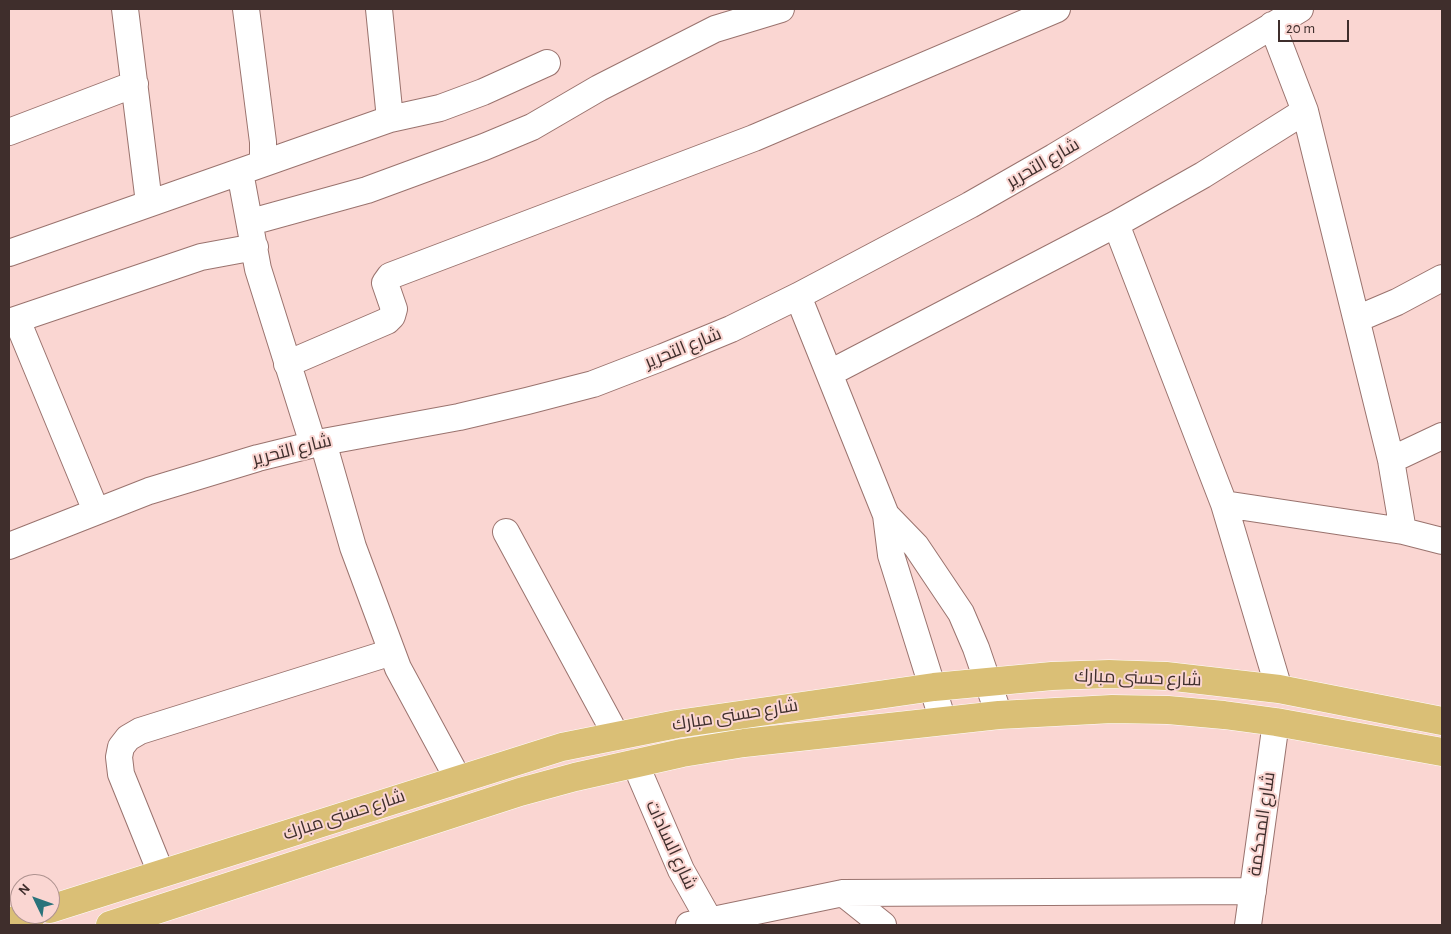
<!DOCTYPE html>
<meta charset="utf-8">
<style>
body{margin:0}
#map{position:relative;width:1451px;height:934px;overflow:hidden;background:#fad6d2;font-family:"Alegreya Sans",sans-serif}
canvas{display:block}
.frame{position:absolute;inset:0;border:10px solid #3f2e2c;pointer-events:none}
.north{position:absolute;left:10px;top:874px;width:50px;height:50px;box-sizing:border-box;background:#fad6d2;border:1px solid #af9390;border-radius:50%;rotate:312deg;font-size:14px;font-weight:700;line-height:20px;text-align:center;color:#3f2e2c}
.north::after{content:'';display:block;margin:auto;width:18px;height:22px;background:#2a737b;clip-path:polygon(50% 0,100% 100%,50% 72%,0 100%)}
.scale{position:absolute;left:1278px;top:20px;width:71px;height:22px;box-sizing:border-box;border:2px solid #3f2e2c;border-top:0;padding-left:6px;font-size:15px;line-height:18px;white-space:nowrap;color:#3f2e2c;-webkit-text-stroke:4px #fad6d2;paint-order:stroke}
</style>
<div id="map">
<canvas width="1451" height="934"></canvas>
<div class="frame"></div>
<div class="north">N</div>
<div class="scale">20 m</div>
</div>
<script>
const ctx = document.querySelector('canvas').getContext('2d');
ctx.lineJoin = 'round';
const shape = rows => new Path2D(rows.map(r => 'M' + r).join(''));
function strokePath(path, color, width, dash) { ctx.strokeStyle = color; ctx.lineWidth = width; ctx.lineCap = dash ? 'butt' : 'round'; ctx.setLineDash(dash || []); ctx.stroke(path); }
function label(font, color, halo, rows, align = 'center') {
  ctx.font = font + ' "Alegreya Sans",Cairo,sans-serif'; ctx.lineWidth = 4; ctx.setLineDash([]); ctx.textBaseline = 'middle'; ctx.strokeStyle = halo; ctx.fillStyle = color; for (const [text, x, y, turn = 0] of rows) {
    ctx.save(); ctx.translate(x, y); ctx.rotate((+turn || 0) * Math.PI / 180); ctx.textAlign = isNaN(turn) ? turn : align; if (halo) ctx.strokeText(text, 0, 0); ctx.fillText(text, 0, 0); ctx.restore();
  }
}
const minor = shape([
 [125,9,149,203],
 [246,9,263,142,263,163],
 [379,9,390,119],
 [1272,25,1305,111],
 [9,132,135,84],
 [240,172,258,269,313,444],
 [251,222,367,190,484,147,532,127,599,88,715,29,781,9],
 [1116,224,1224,504,1403,531,1442,541],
 [9,253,390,119,440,108,483,92,547,63],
 [798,296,886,515,891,555,943,721],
 [1357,319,1397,302,1442,278],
 [17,320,96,511],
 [9,322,201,257,255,247],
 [287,364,387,321,392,316,394,309,385,283,390,276,754,138,1057,9],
 [830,373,1116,224,1203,175,1305,111,1391,460,1403,531],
 [323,442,353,547,398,668,458,779],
 [1391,460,1442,436],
 [1224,504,1279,689],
 [886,515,916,546,961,613,976,648,999,715],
 [506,532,616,735],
 [9,546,149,491,258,458,323,442,459,417,527,401,593,384,663,357,731,329,798,296,970,205,1054,157,1300,9],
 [635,763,681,870,712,925],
 [161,873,121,774,119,757,121,747,128,738,140,731,392,652],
 [843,893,883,925],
 [689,925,843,893,1253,891],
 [1248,925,1276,722]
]);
const major = shape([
 [50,909,562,747,677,724,934,687,1052,676,1109,674,1166,676,1279,689,1442,721],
 [9,922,33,914],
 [110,925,520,792,575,777,682,753,744,743,999,715,1112,709,1168,710,1224,715,1276,722,1442,752]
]);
const streetNames = [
 ["شارع التحرير",1043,163,-30],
 ["شارع التحرير",683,348,-22],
 ["شارع التحرير",292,450,-14],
 ["شارع حسنى مبارك",1138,678,2],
 ["شارع حسنى مبارك",735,715,-9],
 ["شارع حسنى مبارك",344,815,-18],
 ["شارع المحكمة",1262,824,-82],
 ["شارع السادات",671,845,65]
];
strokePath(minor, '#9a736e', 28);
strokePath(major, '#fff', 29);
strokePath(minor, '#fff', 26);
strokePath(major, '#dabf76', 28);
label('18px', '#3f2e2c', '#fad6d2', streetNames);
</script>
